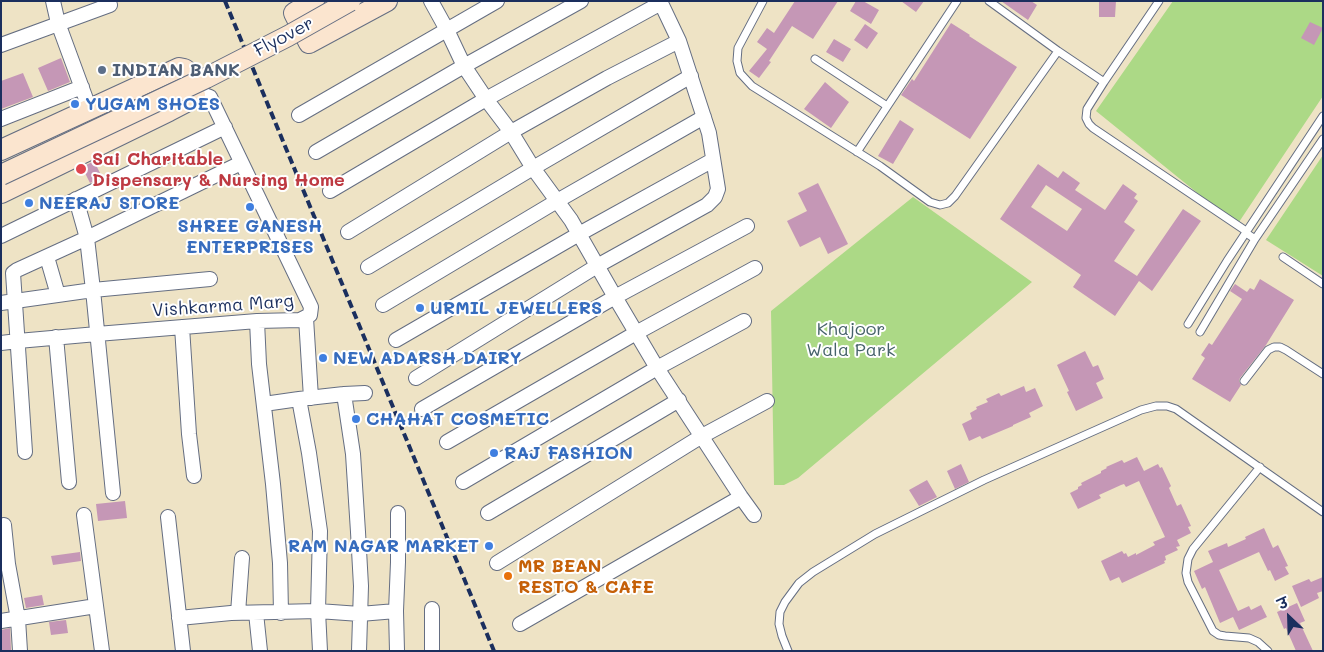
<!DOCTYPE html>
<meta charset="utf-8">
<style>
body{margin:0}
#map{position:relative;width:1324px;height:652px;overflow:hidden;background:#eee3c5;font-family:Mali,"Playpen Sans Deva",sans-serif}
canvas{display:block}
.frame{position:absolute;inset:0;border:2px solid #1b2f5e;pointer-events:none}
.north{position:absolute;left:1264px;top:592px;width:50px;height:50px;-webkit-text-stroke:4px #fff;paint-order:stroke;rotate:336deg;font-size:14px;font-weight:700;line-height:20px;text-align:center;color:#1b2f5e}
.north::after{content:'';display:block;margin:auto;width:18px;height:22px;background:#1b2f5e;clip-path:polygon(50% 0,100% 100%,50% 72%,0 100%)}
</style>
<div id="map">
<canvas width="1324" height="652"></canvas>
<div class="frame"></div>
<div class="north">उ</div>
</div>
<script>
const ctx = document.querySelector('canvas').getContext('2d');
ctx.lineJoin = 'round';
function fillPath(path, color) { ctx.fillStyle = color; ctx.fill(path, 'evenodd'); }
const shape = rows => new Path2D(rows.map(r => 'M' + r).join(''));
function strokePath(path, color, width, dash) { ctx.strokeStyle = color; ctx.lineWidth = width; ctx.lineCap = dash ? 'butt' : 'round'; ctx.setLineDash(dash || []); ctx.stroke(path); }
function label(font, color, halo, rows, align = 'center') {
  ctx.font = font + ' Mali,sans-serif'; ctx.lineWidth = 4; ctx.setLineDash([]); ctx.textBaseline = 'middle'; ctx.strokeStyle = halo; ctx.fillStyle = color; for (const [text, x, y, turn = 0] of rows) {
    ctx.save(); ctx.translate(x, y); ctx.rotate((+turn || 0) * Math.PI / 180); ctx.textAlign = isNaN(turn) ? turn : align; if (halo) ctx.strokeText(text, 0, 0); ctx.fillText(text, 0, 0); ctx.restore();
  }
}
const green = shape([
 [1173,1,1323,1,1323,96,1237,225,1096,111],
 [1323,155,1323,276,1266,240],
 [913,197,1032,282,798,478,784,485,774,485,771,311]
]);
const building = shape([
 [795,1,838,1,813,39,792,26,769,61,771,62,759,78,749,71,767,49,757,42,767,28,774,33],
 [856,1,863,1,879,10,871,24,850,11],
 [901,1,924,1,916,12],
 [1001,1,1031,1,1037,5,1028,20],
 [1099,1,1116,1,1115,17,1099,17],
 [1310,22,1323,28,1314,45,1301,38],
 [951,23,970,35,969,36,1017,67,970,139,901,95,912,79,914,81],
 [865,24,878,33,867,49,854,40],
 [834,39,851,49,843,62,826,52],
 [61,58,70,82,48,91,38,68],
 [23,73,33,97,1,109,1,81],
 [825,82,833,89,849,102,831,128,804,109],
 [900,120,914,129,893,164,878,156],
 [94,161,102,177,90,183,82,167],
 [1038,164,1058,178,1063,171,1080,183,1075,190,1105,210,1123,184,1137,194,1134,198,1138,201,1124,222,1135,230,1114,261,1137,276,1183,209,1201,221,1152,291,1139,281,1115,316,1073,287,1081,275,1000,219],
 [1046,185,1082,209,1067,231,1031,207],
 [818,183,848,244,828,254,820,237,800,247,787,221,807,211,798,193],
 [1260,279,1294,300,1266,345,1240,378,1239,381,1241,385,1230,402,1192,379,1205,358,1201,355,1209,343,1212,345,1242,299,1230,291,1235,284,1247,292,1250,288,1254,290],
 [1085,351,1093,367,1098,365,1104,379,1096,383,1103,398,1076,411,1067,392,1069,391,1057,365],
 [1024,386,1026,392,1035,388,1043,406,1029,413,1031,417,1013,425,1013,426,982,439,980,436,969,441,962,424,972,419,970,413,977,409,976,407,988,402,986,399,999,393,1001,396],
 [1137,457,1144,471,1158,464,1160,468,1162,467,1171,486,1169,488,1177,506,1181,504,1191,526,1188,527,1191,533,1177,540,1180,546,1176,547,1178,550,1165,556,1166,560,1164,561,1165,563,1122,583,1119,577,1110,581,1101,561,1122,551,1124,554,1126,553,1128,557,1136,553,1136,555,1155,545,1153,542,1165,537,1139,481,1126,487,1124,484,1121,485,1099,495,1101,498,1078,509,1070,493,1078,489,1078,487,1082,485,1081,483,1101,473,1101,471,1107,468,1106,467,1122,460,1124,463],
 [961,464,969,482,955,489,947,471],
 [927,480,937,497,919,506,909,490],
 [125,501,127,518,98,521,96,504],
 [1264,528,1273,548,1278,545,1288,566,1285,567,1289,574,1275,581,1270,570,1268,571,1259,552,1219,570,1238,611,1249,606,1251,610,1261,605,1267,617,1239,630,1233,617,1220,623,1205,587,1202,589,1194,571,1213,562,1208,551,1227,543,1228,547,1246,539,1245,537],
 [80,552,81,561,53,565,51,556],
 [1323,577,1323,591,1317,593,1319,598,1301,607,1292,586,1309,579,1311,582],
 [42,595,44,605,26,608,24,598],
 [1297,603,1305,621,1300,623,1313,651,1296,651,1286,628,1284,629,1277,612],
 [66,620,68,633,51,635,49,622],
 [10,628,11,650,1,651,1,630]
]);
const lane = shape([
 [763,1,738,48,737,61,740,73,752,86,880,166,930,202,940,205,948,203,955,196,1058,51],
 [989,1,1058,51,1104,82,1159,1],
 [815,59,887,106],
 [1104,82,1087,109,1086,118,1089,124,1093,128,1246,231,1246,233,1255,239],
 [857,152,957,1],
 [1283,257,1323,284],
 [1188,324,1227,261,1323,116],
 [1200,332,1255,239,1323,139],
 [1244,381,1268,350,1274,347,1280,347,1286,350,1323,374],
 [1260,467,1193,549,1188,559,1186,573,1188,582,1213,631,1219,635,1225,636,1249,638,1258,642,1268,651],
 [788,651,782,636,779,624,780,612,785,602,799,583,813,572,875,534,984,480,1141,410,1156,406,1167,406,1176,409,1323,512]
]);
const street = shape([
 [53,1,58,23,90,110],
 [431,1,447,30,464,66,486,99,511,132,533,168,571,220,615,297,657,368,741,497,754,515],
 [1,45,110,5],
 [299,115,497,1],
 [1,119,82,87],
 [316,152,464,66,581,1],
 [330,191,486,99,661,3],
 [76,199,87,238,93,290,113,493],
 [348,232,511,132,607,78,679,41],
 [1,236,225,127],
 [47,257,58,295],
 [368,267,533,168,691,76],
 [1,303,93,290,210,279],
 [383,305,557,201,704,117],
 [306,318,311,398],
 [257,321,259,364,273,484,280,563,281,613],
 [182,327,189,434,194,476],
 [56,337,69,482],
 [396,340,579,234,713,160],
 [1,343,18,341,97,334,257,321,300,320,310,315,311,307,210,97,202,94,195,95],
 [416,378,597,266,707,205,715,197,718,189,709,133,679,41,660,1],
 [344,394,353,454,358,532,361,586,359,651],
 [299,399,309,453,320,531,318,611,320,651],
 [264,404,299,399,344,394,365,393],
 [422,409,615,297,747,226],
 [447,442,636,333,755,268],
 [25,452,13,273,17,270,87,238,241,163],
 [463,482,657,368,744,321],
 [488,513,679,400],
 [84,515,102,651],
 [168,517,183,651],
 [4,525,8,564,18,619,20,651],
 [497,563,702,436,767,401],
 [432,609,432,651],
 [238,613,242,558],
 [256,613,260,651],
 [179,618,231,613,318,611,360,614,396,611],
 [1,621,96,606],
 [520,624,741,497],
 [397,651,396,611,398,562,398,513]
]);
const secondary = shape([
 [314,1,294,13,309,43,387,1],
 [1,150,179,68,184,69,186,70,195,95,194,98,169,111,1,193]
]);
const rail = shape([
 [225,1,494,651]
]);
const secondaryBridge = shape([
 [1,175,206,78,288,36,350,1]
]);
const markers = [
 [102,70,5,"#5c6f8a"],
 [75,104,5,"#3f7fe0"],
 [81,169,6,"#e0444e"],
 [29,203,5,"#3f7fe0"],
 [250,207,5,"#3f7fe0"],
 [420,308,5,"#3f7fe0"],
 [323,358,5,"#3f7fe0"],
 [356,419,5,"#3f7fe0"],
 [494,453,5,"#3f7fe0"],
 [489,546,5,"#3f7fe0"],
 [508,576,5,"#e8710a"]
];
const streetNames = [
 ["Flyover",284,37,-28],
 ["Vishkarma Marg",223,306,-4]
];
const serviceNames = [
 ["INDIAN BANK",112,70]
];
const shopNames = [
 ["YUGAM SHOES",85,104],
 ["NEERAJ STORE",39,203],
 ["SHREE GANESH",250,226,"center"],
 ["ENTERPRISES",250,247,"center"],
 ["URMIL JEWELLERS",430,308],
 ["NEW ADARSH DAIRY",333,358],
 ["CHAHAT COSMETIC",366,419],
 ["RAJ FASHION",504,453],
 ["RAM NAGAR MARKET",479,546,"right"]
];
const healthNames = [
 ["Sai Charitable",92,159],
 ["Dispensary & Nursing Home",92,180]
];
const parkNames = [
 ["Khajoor",851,329],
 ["Wala Park",851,350]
];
const foodNames = [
 ["MR BEAN",518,566],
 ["RESTO & CAFE",518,587]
];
fillPath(green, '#acd986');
fillPath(building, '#c597b6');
strokePath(lane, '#656e82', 9);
strokePath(street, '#656e82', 16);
strokePath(secondary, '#656e82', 22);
strokePath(lane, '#fff', 7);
strokePath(street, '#fff', 14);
strokePath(secondary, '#fbe5cf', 20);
strokePath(rail, '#1b2f5e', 4, [8, 4]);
strokePath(secondaryBridge, '#656e82', 22, []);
strokePath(secondaryBridge, '#fbe5cf', 20);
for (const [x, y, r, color] of markers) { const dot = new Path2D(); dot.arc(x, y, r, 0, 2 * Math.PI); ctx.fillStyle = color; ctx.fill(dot); strokePath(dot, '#fff', 2); }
label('18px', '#1b2f5e', '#fff', streetNames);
label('bold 18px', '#4e5e75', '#fff', serviceNames, 'left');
label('bold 18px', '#366cbe', '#fff', shopNames, 'left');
label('bold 18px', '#be3a42', '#fff', healthNames, 'left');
label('18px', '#46626a', '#fff', parkNames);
label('bold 18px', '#c56008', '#fff', foodNames, 'left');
</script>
